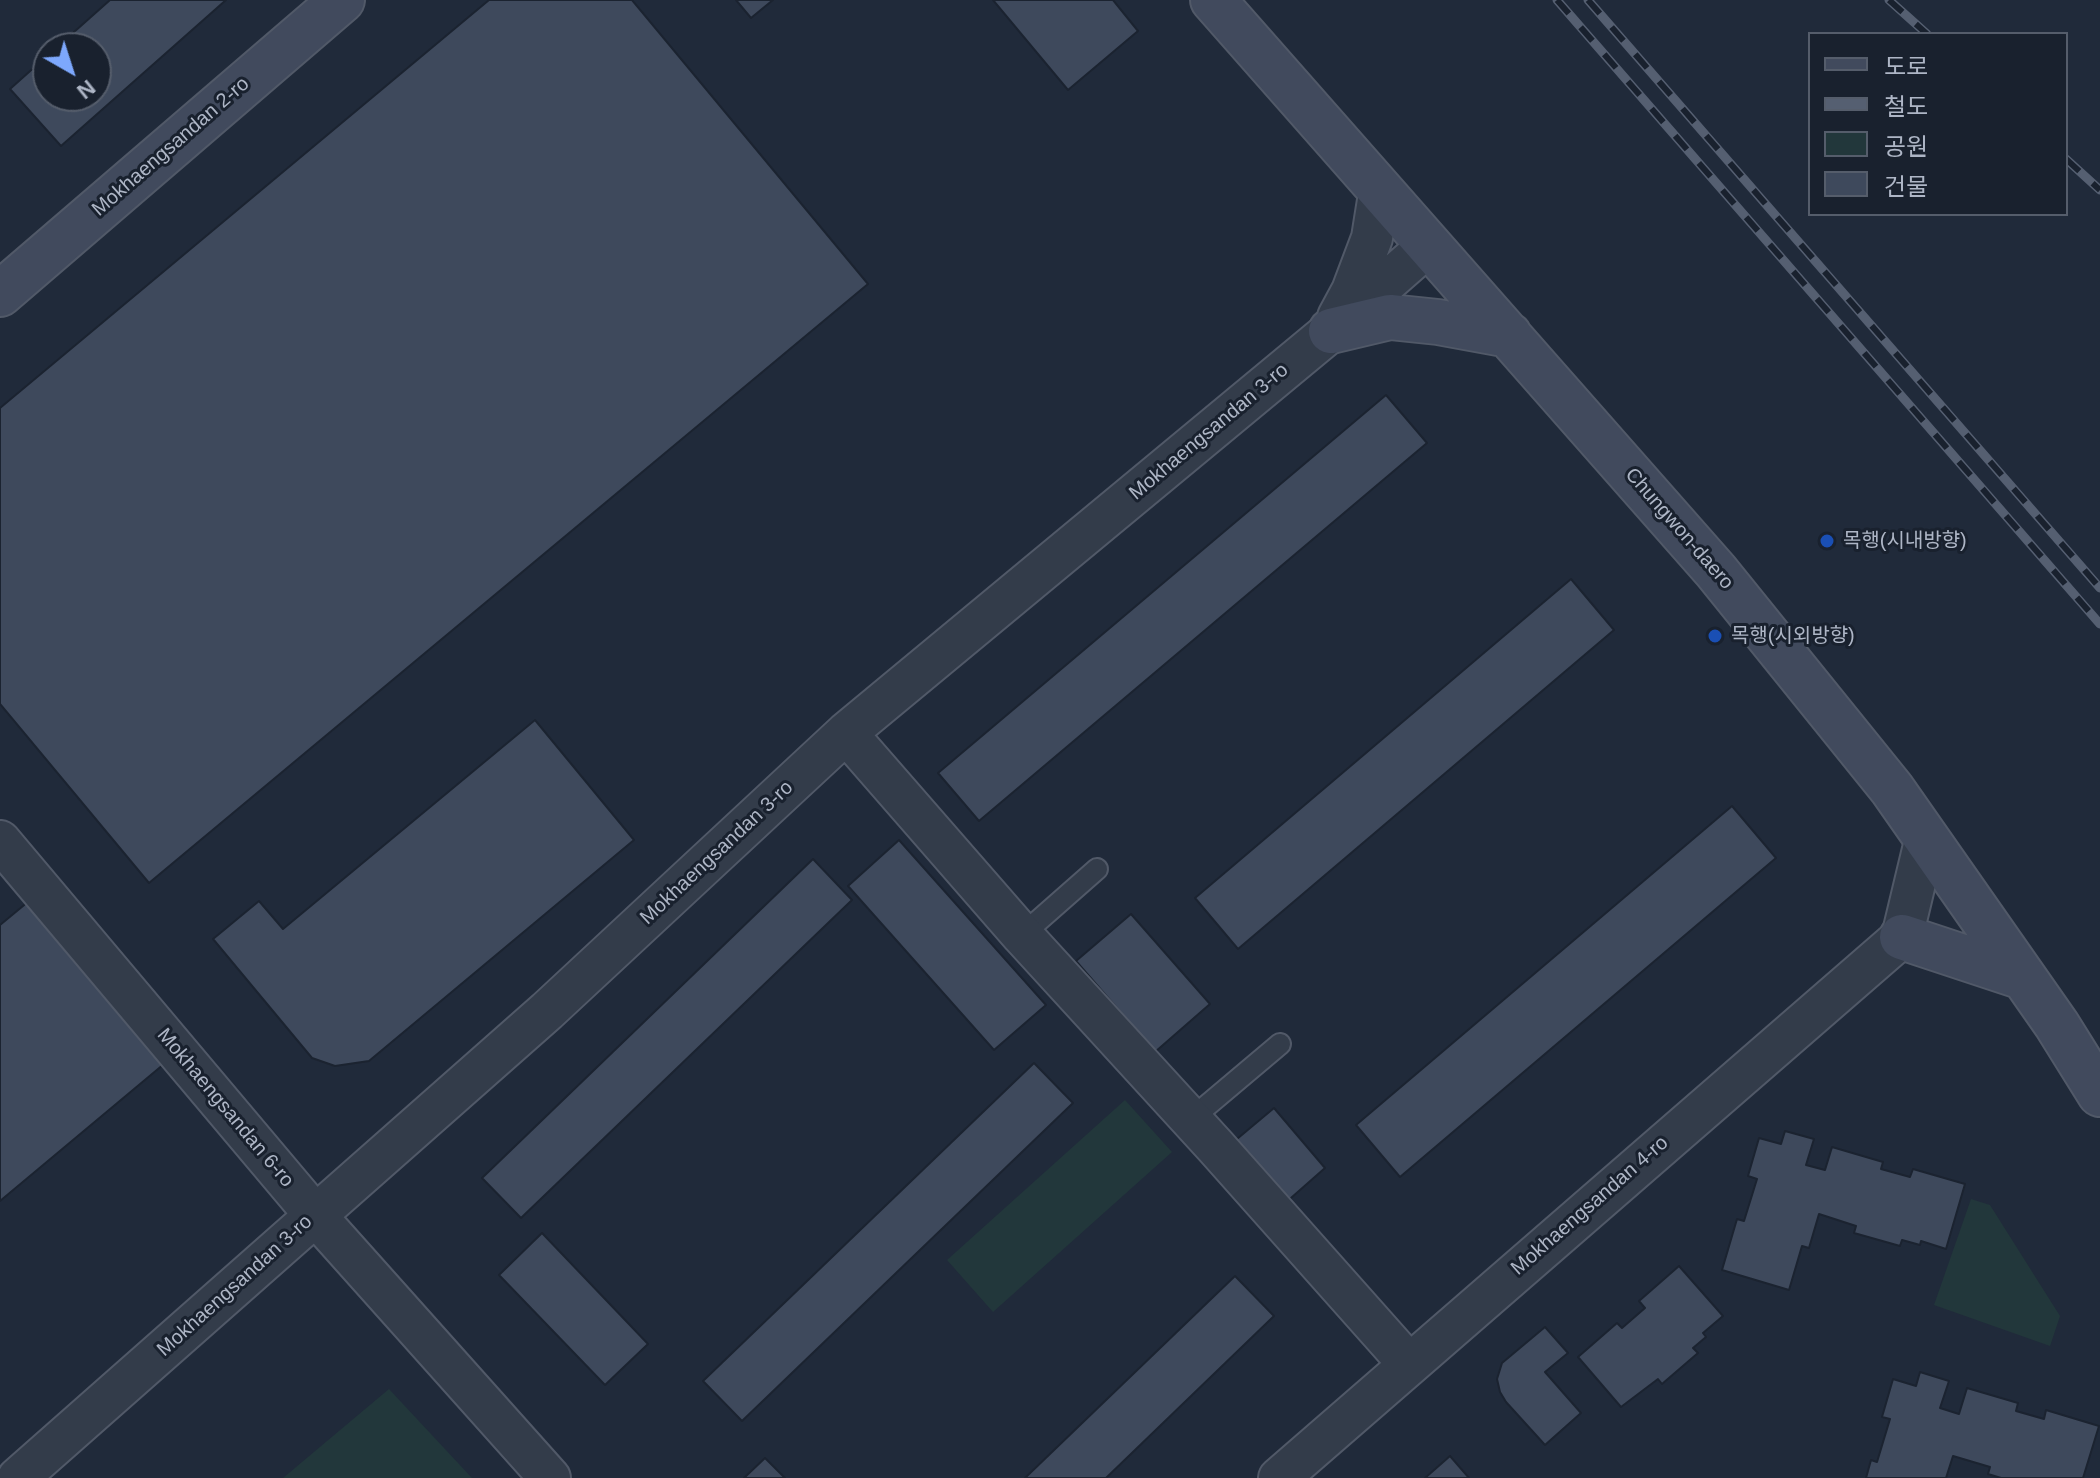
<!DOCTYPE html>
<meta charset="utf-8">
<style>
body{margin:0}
#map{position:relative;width:2100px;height:1478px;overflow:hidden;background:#202a3a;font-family:Arial,"Noto Sans KR",sans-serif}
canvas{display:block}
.legend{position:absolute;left:1808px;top:32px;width:260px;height:184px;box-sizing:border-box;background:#19212e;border:2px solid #555d6b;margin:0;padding:10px 14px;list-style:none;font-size:24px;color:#aeb6c6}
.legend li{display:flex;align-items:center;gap:16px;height:40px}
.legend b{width:40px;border:2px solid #555d6b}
.north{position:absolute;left:32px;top:32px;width:80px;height:80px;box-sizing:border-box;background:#19212e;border:2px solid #555d6b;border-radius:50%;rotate:141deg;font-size:22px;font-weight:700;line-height:32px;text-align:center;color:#aeb6c6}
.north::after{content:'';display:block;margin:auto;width:28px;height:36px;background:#7da8fd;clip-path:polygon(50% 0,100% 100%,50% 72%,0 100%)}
</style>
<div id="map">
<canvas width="2100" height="1478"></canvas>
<ul class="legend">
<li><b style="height:10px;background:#414a5d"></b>도로</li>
<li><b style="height:10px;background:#555f71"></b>철도</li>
<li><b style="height:22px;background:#22373b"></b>공원</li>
<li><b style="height:22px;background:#3e495c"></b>건물</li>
</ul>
<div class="north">N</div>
</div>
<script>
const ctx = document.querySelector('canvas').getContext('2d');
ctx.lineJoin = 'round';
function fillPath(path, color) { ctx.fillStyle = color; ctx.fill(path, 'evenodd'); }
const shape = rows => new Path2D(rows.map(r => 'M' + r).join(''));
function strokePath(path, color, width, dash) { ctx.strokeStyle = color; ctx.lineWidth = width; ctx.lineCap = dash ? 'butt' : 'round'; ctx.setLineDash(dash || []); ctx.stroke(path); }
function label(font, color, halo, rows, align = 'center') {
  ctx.font = font + ' Arial,"Noto Sans KR",sans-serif'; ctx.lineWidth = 6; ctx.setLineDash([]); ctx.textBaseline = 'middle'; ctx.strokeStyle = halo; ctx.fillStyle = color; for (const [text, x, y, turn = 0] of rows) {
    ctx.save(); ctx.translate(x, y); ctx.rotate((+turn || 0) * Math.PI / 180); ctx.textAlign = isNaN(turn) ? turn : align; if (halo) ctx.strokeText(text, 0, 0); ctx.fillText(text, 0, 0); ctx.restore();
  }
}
const green = shape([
 [1125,1100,1172,1152,993,1312,947,1260],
 [1971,1199,1990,1205,2060,1316,2050,1346,1934,1305],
 [389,1389,472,1478,283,1478]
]);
const building = shape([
 [110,0,226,0,61,146,10,89,48,55,48,96,96,96,96,48,56,48,110,0],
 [489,0,632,0,868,284,149,883,0,704,0,408,489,0],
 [736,0,773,0,751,18,736,0],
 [993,0,1113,0,1138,31,1068,90,993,0],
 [1386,395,1427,443,979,821,938,773,1386,395],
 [1571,579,1614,630,1238,949,1195,898,1571,579],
 [535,720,634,840,369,1061,335,1066,312,1058,213,939,259,901,283,929,535,720],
 [1732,806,1776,858,1400,1177,1356,1125,1732,806],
 [899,840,1046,1005,994,1050,848,886,899,840],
 [813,859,852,900,521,1218,482,1178,813,859],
 [29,901,164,1064,0,1201,0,925,29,901],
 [1131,914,1210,1004,1155,1052,1076,961,1131,914],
 [1034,1063,1073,1103,742,1421,703,1381,1034,1063],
 [1274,1108,1325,1168,1283,1205,1231,1144,1274,1108],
 [1785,1131,1814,1139,1806,1165,1825,1170,1832,1147,1883,1162,1881,1169,1910,1177,1913,1169,1965,1184,1946,1249,1921,1241,1920,1245,1902,1240,1900,1246,1854,1233,1856,1226,1819,1214,1809,1248,1802,1246,1789,1290,1722,1270,1737,1219,1744,1221,1757,1179,1748,1176,1759,1138,1781,1144,1785,1131],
 [542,1233,648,1344,605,1385,499,1275,542,1233],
 [1679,1266,1723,1316,1703,1333,1706,1337,1693,1348,1698,1353,1662,1384,1658,1379,1621,1407,1578,1357,1617,1323,1622,1328,1645,1308,1639,1301,1679,1266],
 [1235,1276,1274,1316,1106,1478,1025,1478,1235,1276],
 [1545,1327,1568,1353,1545,1372,1581,1413,1545,1445,1506,1402,1500,1392,1497,1379,1502,1363,1545,1327],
 [1920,1372,1949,1381,1940,1408,1959,1414,1967,1388,2018,1403,2016,1411,2044,1419,2046,1410,2099,1426,2083,1478,2001,1478,1988,1474,1990,1467,1953,1456,1946,1478,1866,1478,1871,1460,1877,1462,1890,1419,1882,1417,1893,1379,1916,1386,1920,1372],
 [1450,1456,1469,1478,1425,1478,1450,1456],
 [765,1458,785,1478,744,1478,765,1458]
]);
const lane = shape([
 [1022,935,1097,869],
 [1191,1119,1280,1044]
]);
const street = shape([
 [1338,317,1352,291,1372,238,1380,188],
 [846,733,1022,935,1216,1147,1408,1363],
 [0,841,315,1215,550,1478],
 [18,1478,547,1011,846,733,1331,331,1429,245],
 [1279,1478,1902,937,1926,837]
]);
const secondary = shape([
 [1213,0,1716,571,1892,789,2057,1025,2100,1094],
 [0,294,342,0],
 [1331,331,1390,317,1438,322,1509,335],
 [1902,937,2023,977]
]);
const rail = shape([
 [1557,0,2100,624],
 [1588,0,2100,588],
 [1889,0,1927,34],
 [2066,159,2100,190]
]);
const markers = [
 [1827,541,8,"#1a4fb4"],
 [1715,636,8,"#1a4fb4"]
];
const streetNames = [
 ["Mokhaengsandan 2-ro",171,147,-41],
 ["Mokhaengsandan 3-ro",1209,432,-40],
 ["Chungwon-daero",1679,529,49],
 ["Mokhaengsandan 3-ro",717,853,-43],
 ["Mokhaengsandan 6-ro",225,1108,50],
 ["Mokhaengsandan 4-ro",1590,1206,-41],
 ["Mokhaengsandan 3-ro",235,1286,-42]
];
const poiNames = [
 ["목행(시내방향)",1843,541],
 ["목행(시외방향)",1731,636]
];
fillPath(green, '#22373b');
fillPath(building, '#3e495c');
strokePath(building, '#1b2330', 2);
strokePath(lane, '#515968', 24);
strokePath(street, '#515968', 44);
strokePath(secondary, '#515968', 48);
strokePath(lane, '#333c4a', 20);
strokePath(street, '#333c4a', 40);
strokePath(secondary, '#414a5d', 44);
strokePath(rail, '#555f71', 9);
strokePath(rail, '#19212e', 6, [18]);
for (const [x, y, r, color] of markers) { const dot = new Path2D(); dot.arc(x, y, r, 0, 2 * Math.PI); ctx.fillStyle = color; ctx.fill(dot); strokePath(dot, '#19212e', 3); }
label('20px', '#aeb6c6', '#19212e', streetNames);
label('20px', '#aeb6c6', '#19212e', poiNames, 'left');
</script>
